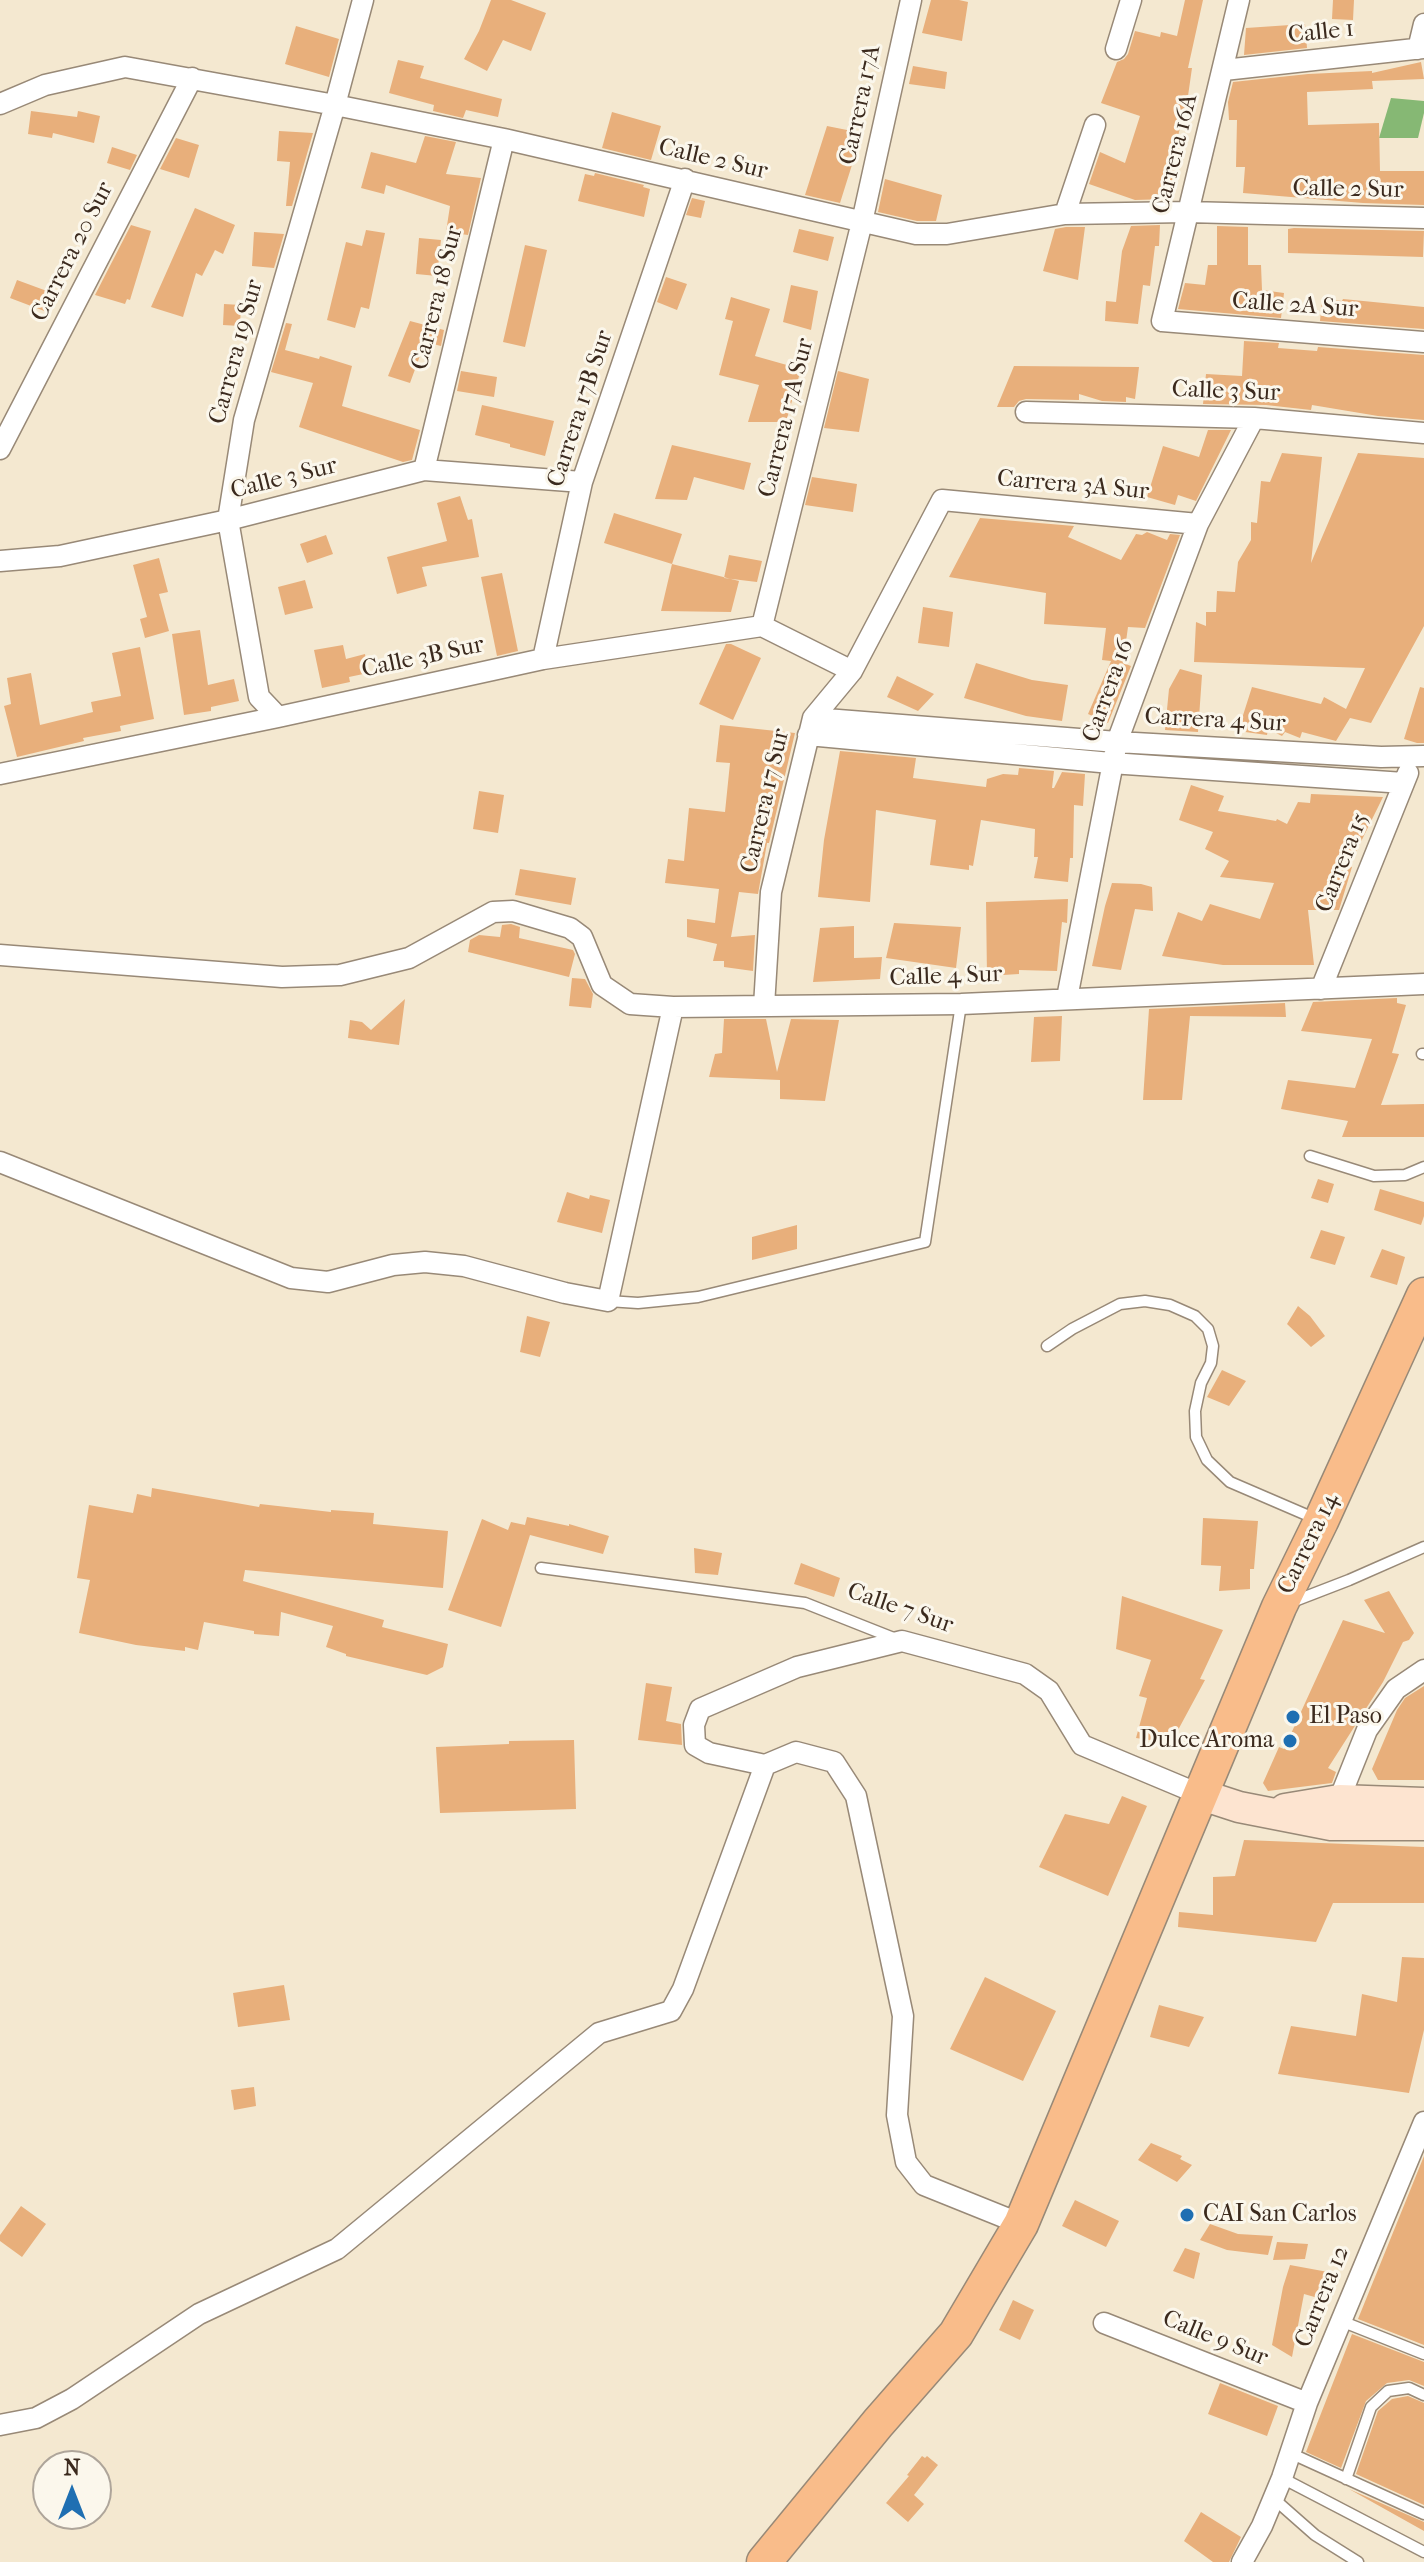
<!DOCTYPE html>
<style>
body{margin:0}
#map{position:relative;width:1424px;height:2562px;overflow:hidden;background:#f4e8d0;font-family:"IM FELL French Canon",serif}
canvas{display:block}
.north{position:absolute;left:32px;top:2450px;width:80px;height:80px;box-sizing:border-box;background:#fbf7ec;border:2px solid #aea59a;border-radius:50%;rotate:0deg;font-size:22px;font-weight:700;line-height:32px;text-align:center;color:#3b2a1e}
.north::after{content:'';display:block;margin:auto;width:28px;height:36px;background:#1f6fb2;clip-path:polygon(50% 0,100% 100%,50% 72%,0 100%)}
</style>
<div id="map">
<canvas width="1424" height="2562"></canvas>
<div class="north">N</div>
</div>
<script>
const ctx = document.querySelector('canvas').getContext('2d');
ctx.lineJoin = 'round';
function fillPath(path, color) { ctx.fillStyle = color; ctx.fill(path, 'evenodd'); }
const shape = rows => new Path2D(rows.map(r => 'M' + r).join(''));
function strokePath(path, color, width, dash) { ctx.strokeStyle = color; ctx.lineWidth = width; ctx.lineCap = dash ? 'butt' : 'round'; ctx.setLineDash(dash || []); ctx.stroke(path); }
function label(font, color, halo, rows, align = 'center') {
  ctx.font = font + ' "IM FELL French Canon",serif'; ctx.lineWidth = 6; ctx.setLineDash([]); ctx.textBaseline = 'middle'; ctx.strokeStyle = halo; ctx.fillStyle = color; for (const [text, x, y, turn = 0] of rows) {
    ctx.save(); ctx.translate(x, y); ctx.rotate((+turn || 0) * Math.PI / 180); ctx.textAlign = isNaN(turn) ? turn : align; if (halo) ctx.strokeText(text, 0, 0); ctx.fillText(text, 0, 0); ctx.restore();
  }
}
const forest = shape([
 [1391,98,1424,101,1424,113,1418,138,1379,138]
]);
const building = shape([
 [491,0,511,0,546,13,531,51,503,40,487,71,464,59,479,31],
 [931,0,959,0,968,2,962,41,922,33],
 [1185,0,1203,0,1188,68,1192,68,1188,96,1172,160,1175,161,1169,199,1135,200,1089,184,1100,152,1125,163,1140,116,1101,103,1117,62,1124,59,1128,54,1135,31,1160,37,1161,32,1177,36],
 [1333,0,1354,0,1353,20,1332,19],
 [1305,24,1307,48,1244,55,1246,28],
 [296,26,339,39,329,77,285,64],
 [398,60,424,66,420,78,502,99,498,117,466,110,463,118,433,111,434,105,389,93],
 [1421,62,1424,79,1372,81,1373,89,1307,92,1308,125,1379,123,1380,171,1424,171,1424,205,1363,203,1243,193,1245,167,1236,167,1237,120,1229,120,1228,102,1233,82,1308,74,1372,71,1372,73],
 [913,66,947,72,945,89,909,84],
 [31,111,77,117,78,111,100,116,94,143,53,133,52,138,28,134],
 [612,112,661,126,651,160,602,148],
 [827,126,862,133,840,203,805,195],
 [279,131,313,133,292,206,286,206,290,162,277,161],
 [425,136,456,142,446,174,481,178,468,235,446,232,450,206,386,185,384,194,361,188,371,152,416,163],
 [176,138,199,145,189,178,160,169],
 [112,147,137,155,130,170,107,163],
 [595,173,644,185,643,187,650,189,644,217,578,201,585,174,594,176],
 [885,179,942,195,936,221,917,221,878,212],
 [692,198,705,201,701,218,686,215],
 [195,208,235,225,223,254,215,250,202,276,196,273,183,317,151,307],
 [131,225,151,231,130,300,127,299,125,304,95,295],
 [1160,225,1159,246,1155,246,1150,286,1143,285,1138,324,1105,321,1106,301,1116,302,1122,251,1131,226],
 [1217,226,1248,227,1248,265,1261,265,1262,290,1284,293,1281,318,1178,309,1185,283,1205,285,1208,265,1217,265],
 [1066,227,1085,227,1078,280,1043,271,1055,229],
 [1294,228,1424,231,1423,257,1288,253,1288,229],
 [799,229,834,237,828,261,793,252],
 [366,230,385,233,369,309,361,307,355,328,327,320,346,242,362,246],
 [254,232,284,234,274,268,252,266],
 [419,238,441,240,437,276,416,274],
 [525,245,547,250,525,347,503,342],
 [666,277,687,284,677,310,657,302],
 [17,280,55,294,47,312,10,298],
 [791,285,818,291,811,330,783,322],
 [731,297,770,309,755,356,801,369,786,422,748,422,759,385,719,375,733,321,725,319],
 [1322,299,1342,301,1343,299,1424,307,1424,329,1320,321],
 [224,304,241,305,240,326,223,325],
 [410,321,444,330,441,346,425,342,410,383,388,376],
 [286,323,292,324,285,350,319,359,320,356,352,366,342,406,420,430,412,460,403,462,299,427,313,383,271,372],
 [1244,341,1279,343,1278,348,1317,351,1318,347,1424,355,1424,420,1378,416,1312,405,1311,410,1266,405,1203,404,1206,374,1242,376],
 [1014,366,1139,367,1135,399,1126,397,1126,402,1102,401,1079,394,1079,400,1026,399,1019,401,1014,407,997,407],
 [461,371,497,377,494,397,457,391],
 [838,371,869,379,859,432,824,428],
 [482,405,554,421,545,456,510,447,510,444,475,435],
 [1208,430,1231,430,1196,501,1178,495,1175,505,1147,497,1163,446,1199,457],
 [672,445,751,463,744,490,694,477,687,500,655,499],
 [1282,453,1322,457,1311,563,1358,453,1424,458,1424,626,1371,723,1350,718,1336,741,1302,732,1300,738,1285,732,1282,736,1268,729,1267,735,1238,731,1252,687,1321,704,1324,697,1346,709,1365,668,1194,662,1196,622,1206,626,1206,612,1216,612,1217,591,1235,592,1238,562,1251,540,1251,522,1257,523,1261,481,1270,482],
 [812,477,857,484,853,512,805,505],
 [460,496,468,520,472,519,479,557,422,567,427,586,397,594,387,557,447,541,437,503],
 [614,513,682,534,672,564,604,543],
 [980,518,1074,526,1068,537,1121,560,1136,534,1142,535,1147,532,1167,540,1170,534,1180,535,1145,628,1128,627,1123,663,1131,666,1108,723,1088,714,1111,661,1102,660,1106,628,1044,624,1046,593,949,577],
 [326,535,333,554,307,563,300,544],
 [729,555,762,561,757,582,724,578],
 [159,558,168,592,159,594,169,631,145,638,140,619,147,617,133,565],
 [672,564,739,581,731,612,661,611],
 [502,573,518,651,497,656,481,577],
 [305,580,313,608,285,615,278,587],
 [923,607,953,612,949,647,918,643],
 [200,630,208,685,234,679,239,701,211,707,211,711,184,715,172,634],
 [726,644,731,644,761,658,733,720,699,704],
 [343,645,346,659,365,654,368,673,349,677,350,682,322,688,314,650],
 [140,647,154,719,120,726,121,731,83,738,84,741,17,757,4,706,11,704,7,678,31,673,40,725,93,712,91,702,121,696,112,653],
 [976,663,1032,680,1068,685,1062,721,1026,716,964,698],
 [1180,669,1202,675,1198,732,1165,730,1169,689],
 [897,676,934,694,918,711,887,697],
 [1420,687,1424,688,1424,743,1417,743,1404,739],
 [720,725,795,733,769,843,767,843,758,894,739,892,731,937,755,935,753,971,724,967,724,961,713,961,717,944,687,937,687,919,715,923,719,889,665,883,668,859,684,861,689,808,725,812,730,763,716,762],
 [840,751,916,758,913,778,986,787,987,779,1003,774,1018,775,1019,768,1054,771,1052,788,1054,788,1062,772,1085,774,1083,806,1074,805,1073,858,1070,858,1068,882,1034,878,1038,857,1034,857,1035,829,981,820,973,866,969,865,969,870,930,865,936,820,876,810,870,902,818,897,824,840],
 [1191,785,1224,796,1218,811,1276,821,1277,819,1287,824,1298,802,1310,803,1311,794,1383,797,1349,866,1352,867,1339,910,1308,910,1314,965,1223,965,1162,956,1178,912,1202,921,1210,904,1260,919,1274,883,1220,877,1229,861,1205,849,1213,832,1179,820],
 [479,791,504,795,498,833,473,829],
 [520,869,576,878,571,905,515,895],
 [1112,883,1141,884,1152,887,1153,911,1135,909,1121,970,1092,966,1105,906],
 [1068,899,1067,923,1062,922,1057,971,1019,970,1019,974,987,976,986,902],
 [894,923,961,927,956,968,886,958],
 [511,924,520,927,519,938,573,950,575,954,569,977,468,952,470,940,479,935,500,937,502,925],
 [854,926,854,958,882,957,880,979,813,982,820,928],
 [572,978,585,979,593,994,591,1008,569,1006],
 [1397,998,1397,1003,1406,1005,1392,1053,1399,1054,1381,1105,1424,1104,1424,1137,1342,1137,1348,1121,1281,1109,1288,1080,1355,1088,1372,1039,1301,1031,1313,1002],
 [405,999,399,1045,348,1038,350,1020,362,1022,371,1030],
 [1285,1003,1286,1017,1190,1016,1182,1100,1143,1100,1149,1009],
 [1062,1016,1060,1061,1031,1062,1034,1017],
 [724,1019,766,1019,777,1072,791,1019,839,1020,825,1101,780,1099,780,1080,709,1077,715,1054,722,1053],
 [1318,1179,1334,1184,1328,1203,1311,1198],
 [1380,1189,1424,1202,1424,1216,1421,1225,1374,1210],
 [567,1192,589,1199,590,1195,610,1200,602,1233,557,1222],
 [797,1225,797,1249,752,1260,752,1237],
 [1321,1230,1345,1237,1335,1265,1310,1258],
 [1382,1249,1405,1257,1397,1285,1370,1277],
 [1298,1306,1310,1316,1325,1336,1311,1347,1287,1324],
 [527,1316,550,1322,540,1357,520,1352],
 [1222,1370,1246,1381,1229,1406,1207,1397],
 [152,1488,259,1507,260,1504,331,1512,331,1510,374,1513,373,1524,448,1531,443,1588,245,1570,243,1581,384,1620,382,1627,448,1644,443,1667,427,1675,346,1656,346,1654,326,1647,333,1626,281,1612,279,1636,254,1634,254,1631,204,1622,198,1650,185,1647,185,1651,136,1645,79,1633,90,1580,77,1578,89,1505,133,1513,137,1494,151,1497],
 [527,1517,569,1526,569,1524,609,1536,603,1554,530,1535,501,1627,448,1610,482,1519,508,1530,511,1522,525,1525],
 [1203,1518,1258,1521,1254,1569,1250,1569,1250,1589,1219,1591,1221,1566,1201,1565],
 [694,1548,722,1553,718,1575,695,1573],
 [801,1563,840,1578,834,1597,794,1584],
 [1389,1591,1414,1633,1409,1640,1403,1642,1383,1682,1328,1768,1336,1772,1332,1783,1268,1791,1263,1783,1279,1747,1284,1749,1343,1620,1385,1633,1364,1600],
 [1122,1596,1223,1630,1200,1679,1205,1680,1171,1743,1136,1738,1147,1698,1139,1696,1151,1660,1116,1649],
 [646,1683,672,1687,666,1721,681,1724,682,1745,638,1740],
 [1424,1686,1424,1780,1378,1780,1372,1769,1397,1710,1405,1698],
 [574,1740,576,1809,440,1813,436,1747,509,1744,509,1741],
 [1122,1796,1147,1806,1108,1896,1039,1867,1065,1814,1109,1824],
 [1244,1840,1424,1847,1424,1903,1333,1903,1316,1942,1178,1927,1179,1912,1213,1915,1213,1877,1235,1876],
 [1402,1957,1424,1958,1424,2030,1409,2093,1278,2074,1291,2026,1356,2036,1362,1994,1397,2002],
 [985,1977,1056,2011,1023,2081,950,2049],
 [284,1985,290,2020,238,2027,233,1993],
 [1159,2005,1204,2017,1189,2047,1150,2037],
 [254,2087,256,2106,234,2110,231,2090],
 [1151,2143,1182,2156,1180,2159,1192,2165,1177,2182,1138,2160],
 [1424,2156,1424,2345,1358,2319],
 [1075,2200,1119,2221,1106,2247,1062,2226],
 [21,2206,46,2224,22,2257,0,2241,0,2235],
 [1210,2224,1238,2234,1273,2236,1268,2255,1227,2250,1200,2240],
 [1277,2242,1308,2244,1305,2259,1273,2260],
 [1185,2248,1200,2253,1194,2279,1173,2271],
 [1290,2265,1328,2272,1325,2300,1304,2294,1292,2357,1272,2345,1283,2287],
 [1013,2300,1034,2310,1020,2340,999,2330],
 [1352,2334,1424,2362,1424,2386,1409,2380,1387,2383,1366,2401,1341,2468,1306,2452],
 [1220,2383,1278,2406,1267,2436,1208,2414],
 [1408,2396,1424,2403,1424,2505,1356,2474,1378,2411,1392,2399],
 [922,2456,925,2458,927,2456,938,2465,914,2495,924,2504,908,2522,886,2503,909,2476,907,2475],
 [1349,2489,1424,2522,1424,2531],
 [1201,2512,1241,2537,1229,2562,1213,2562,1184,2541]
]);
const service = shape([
 [1422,1054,1424,1054],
 [1310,1156,1374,1176,1405,1175,1424,1167],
 [608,1301,638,1303,698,1297,925,1242,961,1004],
 [1047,1346,1072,1329,1120,1304,1145,1301,1170,1305,1195,1316,1208,1329,1213,1346,1211,1363,1201,1383,1195,1411,1196,1437,1207,1460,1230,1482,1316,1519],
 [541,1568,805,1603,896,1639],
 [1292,1602,1349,1580,1424,1547],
 [1341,2321,1424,2354],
 [1290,2453,1424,2514],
 [1282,2478,1424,2552],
 [1346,2479,1371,2407,1388,2391,1409,2388,1424,2395],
 [1273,2498,1315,2535,1358,2562]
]);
const minor = shape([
 [1239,0,1162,321,1424,342],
 [1116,49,1131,0],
 [1418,49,1424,24],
 [1224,70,1424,48],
 [0,104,45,85,125,67,335,105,504,139,916,234,947,234,1065,214,1187,212,1424,218],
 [1065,214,1095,125],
 [1026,412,1254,418,1424,433],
 [0,449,192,78],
 [424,470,504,139],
 [0,561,60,556,228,520,424,470,582,482],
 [762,626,862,222,911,0],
 [543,659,582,482,685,179],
 [278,717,259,697,228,520,244,420,335,105,363,0],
 [813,718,1117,742,1381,757,1424,756],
 [808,735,1111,763,1404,783],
 [0,774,278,717,543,659,762,626,852,671],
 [0,955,282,977,340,975,409,958,493,912,513,911,570,928,582,937,602,985,630,1004,673,1007,961,1004,1424,984],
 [1321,989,1408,773],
 [1067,998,1117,742,1198,524,1254,418],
 [764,1006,771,892,813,718,852,671,942,500,1198,524],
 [0,1162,291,1278,328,1282,393,1265,425,1262,464,1266,565,1293,608,1301,673,1007],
 [1339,1800,1367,1730,1396,1689,1424,1670],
 [1021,2224,924,2185,906,2162,897,2115,903,2016,856,1796,834,1762,796,1752,765,1765,709,1753,695,1745,694,1725,700,1709,797,1667,902,1641,1025,1674,1049,1691,1082,1745,1199,1794],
 [1104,2323,1307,2403],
 [0,2425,36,2418,72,2399,199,2314,337,2249,599,2033,671,2011,683,1989,765,1765],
 [1242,2562,1262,2526,1282,2478,1307,2403,1424,2122]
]);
const secondary = shape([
 [1199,1794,1239,1807,1331,1825,1424,1825],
 [1285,1809,1339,1800,1424,1803]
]);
const primary = shape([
 [764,2562,878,2423,956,2334,1021,2224,1279,1607,1321,1521,1424,1295]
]);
const markers = [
 [1293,1717,8,"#1f6fb2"],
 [1290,1741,8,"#1f6fb2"],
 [1187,2215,8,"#1f6fb2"]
];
const streetNames = [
 ["Calle 1",1321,33,-6],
 ["Carrera 17A",861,105,-78],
 ["Carrera 16A",1176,154,-76],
 ["Calle 2 Sur",713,160,13],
 ["Calle 2 Sur",1348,190,1],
 ["Carrera 20 Sur",73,252,-63],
 ["Carrera 18 Sur",438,298,-76],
 ["Calle 2A Sur",1295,306,4],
 ["Carrera 19 Sur",237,352,-75],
 ["Calle 3 Sur",1226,392,2],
 ["Carrera 17B Sur",581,409,-72],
 ["Carrera 17A Sur",787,418,-76],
 ["Calle 3 Sur",284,479,-14],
 ["Carrera 3A Sur",1073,486,5],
 ["Calle 3B Sur",423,658,-12],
 ["Carrera 16",1109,691,-70],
 ["Carrera 4 Sur",1215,721,3],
 ["Carrera 17 Sur",766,801,-77],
 ["Carrera 15",1343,863,-68],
 ["Calle 4 Sur",946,977,-2],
 ["Carrera 14",1309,1544,-64],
 ["Calle 7 Sur",900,1609,19],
 ["Carrera 12",1323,2297,-68],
 ["Calle 9 Sur",1215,2339,22]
];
const poiNames = [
 ["El Paso",1309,1717],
 ["Dulce Aroma",1274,1741,"right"],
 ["CAI San Carlos",1203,2215]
];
fillPath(forest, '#86b874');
fillPath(building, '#e8af7b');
strokePath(service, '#988977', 13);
strokePath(minor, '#988977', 23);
strokePath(secondary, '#988977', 33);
strokePath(primary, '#988977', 37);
strokePath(service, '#fff', 10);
strokePath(minor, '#fff', 20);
strokePath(secondary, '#fde4d0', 30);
strokePath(primary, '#f9bc8a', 34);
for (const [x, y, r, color] of markers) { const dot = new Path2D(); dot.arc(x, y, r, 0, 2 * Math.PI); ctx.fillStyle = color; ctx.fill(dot); strokePath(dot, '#fbf7ec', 3); }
label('24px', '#3b2a1e', '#fbf7ec', streetNames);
label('24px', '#3b2a1e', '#fbf7ec', poiNames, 'left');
</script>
